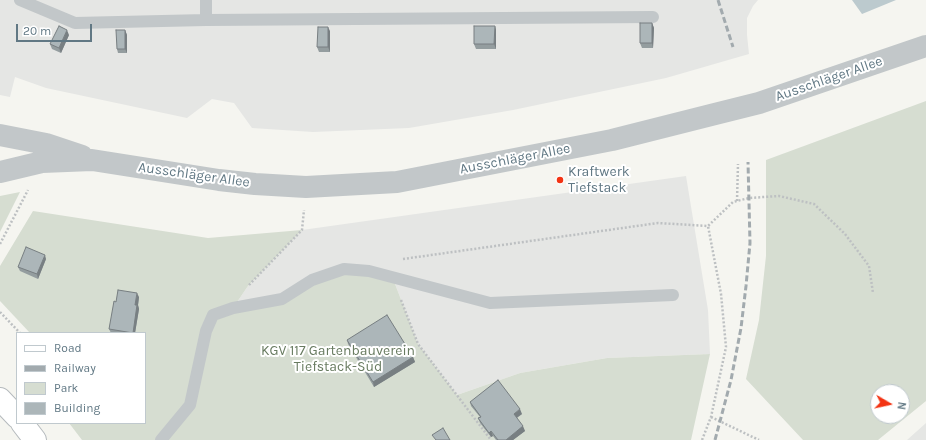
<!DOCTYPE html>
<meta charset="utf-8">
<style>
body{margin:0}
#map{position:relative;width:926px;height:440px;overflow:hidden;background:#f5f5f0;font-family:Karla,sans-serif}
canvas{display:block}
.legend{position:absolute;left:16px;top:332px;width:130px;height:92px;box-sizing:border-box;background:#fff;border:1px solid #c0c9ce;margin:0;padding:5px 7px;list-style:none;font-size:12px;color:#617884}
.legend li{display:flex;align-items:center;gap:8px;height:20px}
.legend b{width:20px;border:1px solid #c0c9ce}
.north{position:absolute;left:870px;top:384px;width:40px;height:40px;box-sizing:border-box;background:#fff;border:1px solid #c0c9ce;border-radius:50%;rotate:99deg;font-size:11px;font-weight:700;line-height:16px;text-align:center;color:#617884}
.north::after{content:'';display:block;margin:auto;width:14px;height:18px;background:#f33313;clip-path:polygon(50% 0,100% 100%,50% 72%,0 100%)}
.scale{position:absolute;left:16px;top:24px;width:76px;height:18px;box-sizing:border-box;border:2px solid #617884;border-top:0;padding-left:5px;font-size:12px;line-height:14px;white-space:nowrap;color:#617884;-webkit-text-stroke:3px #fff;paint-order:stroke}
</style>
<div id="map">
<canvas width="926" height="440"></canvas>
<ul class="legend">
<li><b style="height:5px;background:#fff"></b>Road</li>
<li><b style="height:5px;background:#a2aaae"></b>Railway</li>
<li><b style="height:11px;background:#d6ddd1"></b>Park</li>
<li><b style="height:11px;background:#acb6b9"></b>Building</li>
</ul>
<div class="north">N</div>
<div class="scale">20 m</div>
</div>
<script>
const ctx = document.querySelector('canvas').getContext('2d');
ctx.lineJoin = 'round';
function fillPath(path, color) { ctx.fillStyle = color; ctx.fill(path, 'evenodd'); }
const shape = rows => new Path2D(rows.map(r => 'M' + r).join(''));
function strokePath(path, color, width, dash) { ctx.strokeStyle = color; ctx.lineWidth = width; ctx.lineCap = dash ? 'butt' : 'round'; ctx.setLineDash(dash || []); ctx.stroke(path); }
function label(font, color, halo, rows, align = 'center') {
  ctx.font = font + ' Karla,sans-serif'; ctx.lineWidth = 4; ctx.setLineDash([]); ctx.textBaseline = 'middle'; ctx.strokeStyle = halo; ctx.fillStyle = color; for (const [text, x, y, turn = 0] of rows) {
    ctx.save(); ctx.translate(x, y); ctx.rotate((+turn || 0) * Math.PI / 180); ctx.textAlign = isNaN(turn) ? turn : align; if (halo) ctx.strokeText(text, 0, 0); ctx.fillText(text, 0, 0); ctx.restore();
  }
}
const built = shape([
 [0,0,758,0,753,6,747,18,747,35,749,54,666,78,513,110,409,128,313,132,252,128,234,103,212,99,187,118,46,88,15,77,10,97,0,95],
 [686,176,708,310,710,354,607,358,520,373,457,395,418,344,392,276,233,308,248,286,302,230],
 [926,423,926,440,907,440]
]);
const green = shape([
 [926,101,926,401,878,440,803,440,746,379,759,320,766,256,766,160],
 [878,392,902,392,902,416,878,416],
 [20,192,0,232,0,196],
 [33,211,208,238,302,230,248,286,233,308,282,299,344,269,392,276,418,344,457,395,520,373,607,358,710,354,691,440,82,440,69,423,145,423,145,333,30,333,0,301,0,266]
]);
const water = shape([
 [852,0,896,0,862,14]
]);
const path = shape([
 [737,201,738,164],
 [0,244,28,190],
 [403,259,658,223,708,226,733,202,749,198,779,196,814,204,845,234,869,266,873,293],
 [249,285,302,230,304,210],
 [401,300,418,344,491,440],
 [0,312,20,333],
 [711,417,759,440],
 [702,440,711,417,726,347,721,294,708,226]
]);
const service = shape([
 [20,0,75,23,206,20,653,17],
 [206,0,206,20],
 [161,440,190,405,206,331,213,315,233,308,282,299,312,280,344,269,369,271,490,303,673,295]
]);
const tertiary = shape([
 [0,135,46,144,82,156],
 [0,172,42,162,92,160,219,180,255,184,306,187,397,182,612,140,715,114,759,103,926,46]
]);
const primary = shape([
 [0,399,17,417],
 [22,423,35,440]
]);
const rail = shape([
 [718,0,733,47],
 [715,440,731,380,741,328,746,286,750,243,748,162]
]);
const wall = shape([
 [652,23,654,28,653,48,642,48,640,43],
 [495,26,496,30,496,49,476,49,474,44],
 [125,30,127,35,127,53,118,53,117,49],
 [330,31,330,52,319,52,317,47],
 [69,35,61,53,52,49,50,44],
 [46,259,38,279,20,271,18,267],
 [139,297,138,305,139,309,135,333,111,333,109,329,116,302],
 [347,340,413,357,415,362,374,387,348,344],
 [470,402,522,414,517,418,525,431,513,440,496,440,493,436,491,437,480,423,478,418,480,417,471,406]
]);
const shadedWall = shape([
 [652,23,654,28,653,48,652,43],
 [495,26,496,30,496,49,494,44],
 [328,27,330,31,330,52,328,47],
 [67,30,69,35,61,53,59,48],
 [125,30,127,35,127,53,125,49],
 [45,255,46,259,38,279,37,274],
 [137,293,139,297,138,305,139,309,135,333,133,333,135,305],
 [413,357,415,362,374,387,373,382],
 [520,409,522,414,516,418,514,414],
 [523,426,525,431,513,440,506,440],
 [491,431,493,436,491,437,489,433]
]);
const building = shape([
 [640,23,652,23,652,43,640,43,640,23],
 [59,26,67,30,59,48,50,44,59,26],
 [474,26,495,26,494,44,474,44,474,26],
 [318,27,328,27,328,47,317,47,318,27],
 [116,30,125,30,125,49,117,49,116,30],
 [26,247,45,255,37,274,18,267,26,247],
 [118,290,137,293,135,305,137,305,133,333,109,329,114,301,116,302,118,290],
 [387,315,413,357,373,382,347,340,387,315],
 [498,380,520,409,514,414,523,426,506,440,498,440,491,431,489,433,478,418,481,417,470,402,498,380],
 [443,428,450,440,436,440,432,435,443,428]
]);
const markers = [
 [560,180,4,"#f33313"]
];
const streetNames = [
 ["Ausschläger Allee",829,79,-19],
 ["Ausschläger Allee",515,159,-11],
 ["Ausschläger Allee",194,175,8]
];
const poiNames = [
 ["Kraftwerk",568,172],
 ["Tiefstack",568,188]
];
const parkNames = [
 ["KGV 117 Gartenbauverein",338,351],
 ["Tiefstack-Süd",338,367]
];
fillPath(built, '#e5e6e4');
fillPath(green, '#d6ddd1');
fillPath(water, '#bccace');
strokePath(primary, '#b5babd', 24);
strokePath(path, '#bdc0c2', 2.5, [2, 2]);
strokePath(service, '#c2c7c9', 12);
strokePath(tertiary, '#c2c7c9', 22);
strokePath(primary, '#fff', 22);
strokePath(rail, '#a2aaae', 3, [6, 3]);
fillPath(wall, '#949d9f');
fillPath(shadedWall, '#787f82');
fillPath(building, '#acb6b9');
strokePath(building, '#787f82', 1);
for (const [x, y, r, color] of markers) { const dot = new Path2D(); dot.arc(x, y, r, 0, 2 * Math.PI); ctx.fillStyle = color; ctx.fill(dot); strokePath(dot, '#fff', 1.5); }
label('14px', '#617884', '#fff', streetNames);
label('14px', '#617884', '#fff', poiNames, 'left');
label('14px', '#687b60', '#fff', parkNames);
</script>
